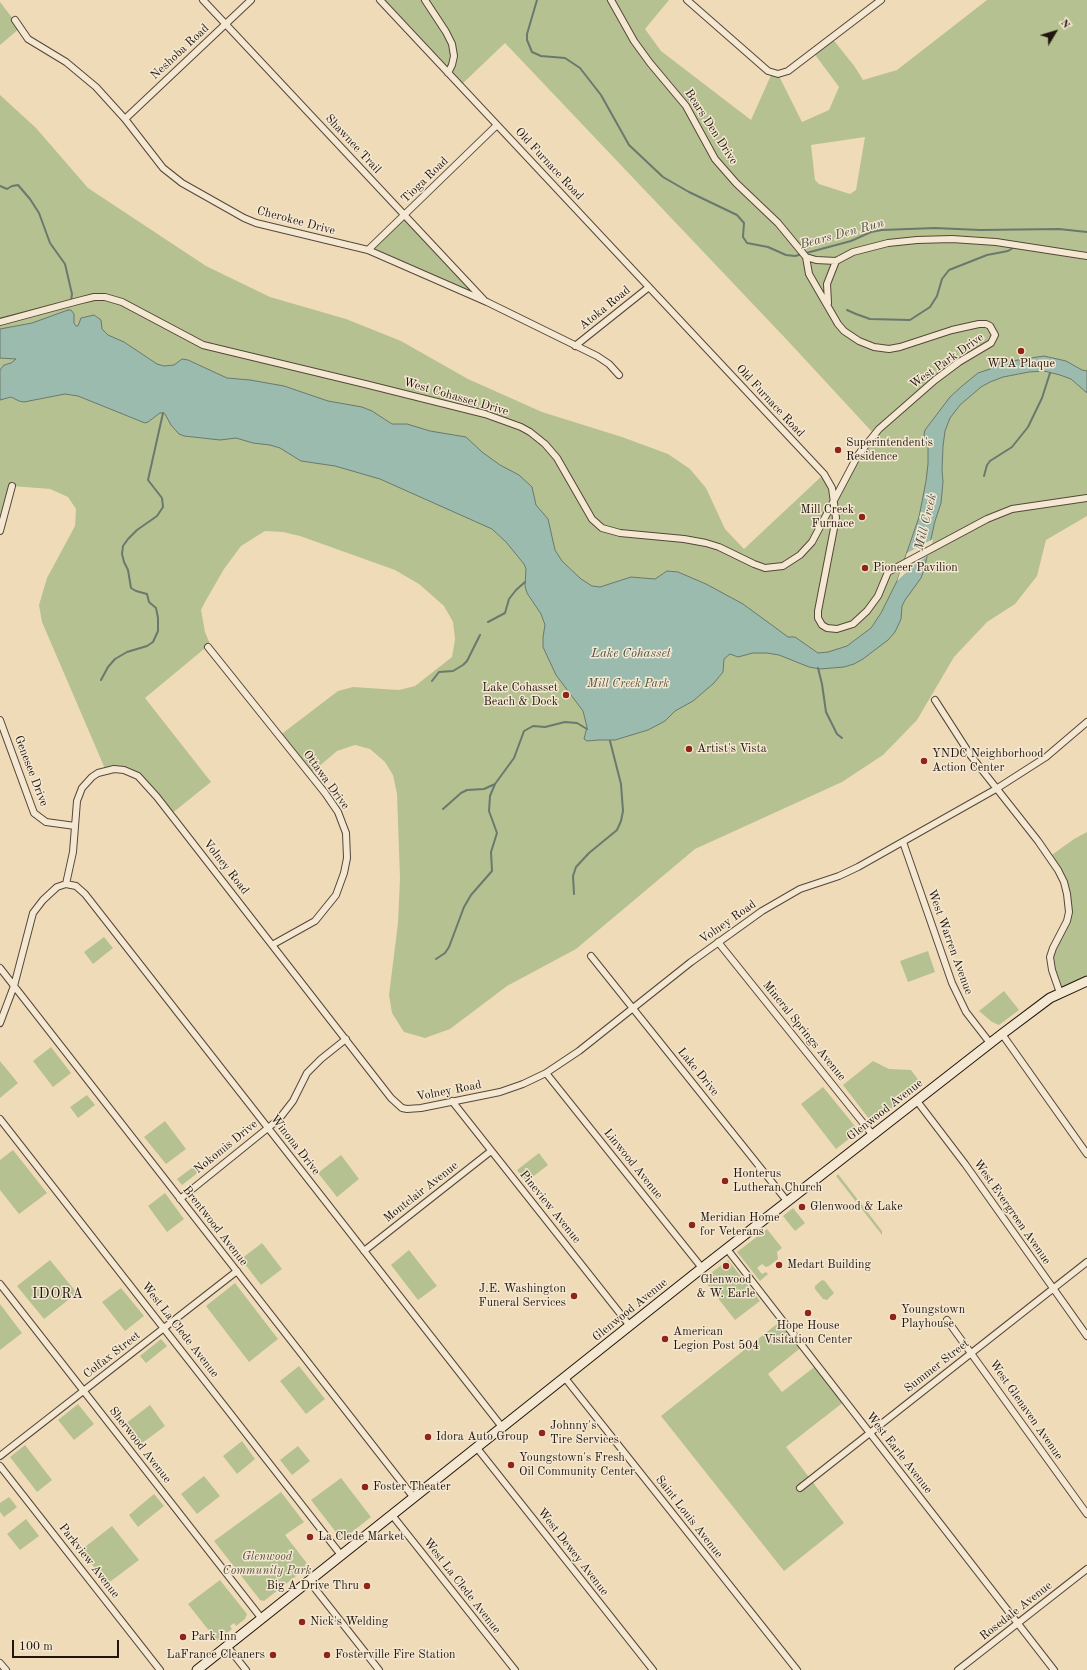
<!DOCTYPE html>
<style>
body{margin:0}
#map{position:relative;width:1087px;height:1670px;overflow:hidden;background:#f0dbb9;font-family:"Old Standard TT",serif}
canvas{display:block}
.north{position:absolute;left:1035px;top:12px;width:40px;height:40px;-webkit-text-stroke:3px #f5e8d2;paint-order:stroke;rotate:52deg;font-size:11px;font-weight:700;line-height:16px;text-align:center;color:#21160e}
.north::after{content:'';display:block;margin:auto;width:14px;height:18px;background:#21160e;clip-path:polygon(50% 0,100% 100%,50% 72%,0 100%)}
.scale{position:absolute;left:12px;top:1640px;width:107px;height:18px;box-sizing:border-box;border:2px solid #21160e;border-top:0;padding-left:5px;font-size:12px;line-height:14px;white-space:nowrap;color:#21160e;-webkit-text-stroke:3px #f5e8d2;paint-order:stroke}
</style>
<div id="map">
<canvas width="1087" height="1670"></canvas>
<div class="north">N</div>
<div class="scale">100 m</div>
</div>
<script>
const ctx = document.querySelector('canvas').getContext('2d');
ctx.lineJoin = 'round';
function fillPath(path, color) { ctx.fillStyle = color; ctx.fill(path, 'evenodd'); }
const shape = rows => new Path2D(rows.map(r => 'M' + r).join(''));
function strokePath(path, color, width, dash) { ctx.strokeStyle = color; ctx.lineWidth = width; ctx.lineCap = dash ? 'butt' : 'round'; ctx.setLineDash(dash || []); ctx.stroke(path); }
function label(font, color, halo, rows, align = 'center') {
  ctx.font = font + ' "Old Standard TT",serif'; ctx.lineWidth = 3; ctx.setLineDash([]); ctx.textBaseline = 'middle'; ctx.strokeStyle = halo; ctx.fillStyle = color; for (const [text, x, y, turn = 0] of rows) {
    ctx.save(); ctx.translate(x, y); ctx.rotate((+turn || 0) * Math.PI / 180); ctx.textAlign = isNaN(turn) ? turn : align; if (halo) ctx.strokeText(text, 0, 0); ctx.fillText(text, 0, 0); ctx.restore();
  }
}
const green = shape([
 [380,0,669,0,645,29,661,51,751,120,772,73,778,74,802,122,829,110,839,87,813,52,832,38,855,67,863,80,897,70,987,0,1087,0,1087,516,1046,540,1037,576,1015,604,987,622,954,657,917,720,883,755,842,782,695,849,576,949,507,986,450,1029,425,1038,404,1032,392,1013,389,995,398,923,400,878,397,794,393,775,385,762,370,749,355,745,337,751,310,774,279,736,338,691,353,687,399,690,415,686,452,657,455,639,453,622,444,606,419,584,395,570,300,536,283,532,265,531,241,546,224,569,205,602,201,610,205,632,210,644,145,698,211,782,171,814,132,772,106,771,42,622,39,605,47,578,75,526,76,509,68,497,50,489,12,486,0,531,0,95,36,128,88,188,206,266,270,297,346,319,401,341,468,379,542,412,622,437,668,454,690,469,706,488,725,529,744,549,824,474,833,499,874,434,787,340,505,43,460,86],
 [865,137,856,190,850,194,819,184,815,180,811,145],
 [0,2,20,28,0,45],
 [404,215,487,302,368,250],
 [1087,832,1087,981,1060,993,1050,957,1067,921,1067,894,1049,857,1074,839],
 [104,937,113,948,93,964,84,952],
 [928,951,935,972,908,982,900,961],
 [1004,991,1019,1010,999,1025,992,1022,979,1011],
 [51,1047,71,1073,53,1087,33,1061],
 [0,1061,18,1083,0,1098],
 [873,1061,889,1069,911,1070,922,1085,873,1124,843,1085],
 [823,1087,859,1131,836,1149,801,1104],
 [87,1095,95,1105,78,1118,70,1107],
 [165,1121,186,1149,166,1164,144,1137],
 [13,1150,47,1193,19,1214,0,1190,0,1160],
 [539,1153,548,1165,526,1182,517,1170],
 [341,1155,359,1179,337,1197,318,1173],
 [200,1162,204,1168,182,1185,177,1179],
 [838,1174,882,1231,882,1235,836,1176],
 [165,1193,184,1219,167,1232,148,1206],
 [793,1208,805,1223,795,1231,783,1216],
 [767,1229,782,1248,777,1252,778,1259,769,1266,766,1267,762,1264,757,1268,762,1274,766,1272,768,1274,760,1281,737,1252],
 [262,1243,282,1269,261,1285,241,1259],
 [409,1250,437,1286,418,1300,391,1265],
 [50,1260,77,1293,44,1319,17,1286],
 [728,1260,760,1301,735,1320,703,1279],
 [822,1280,825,1281,834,1293,827,1300,823,1299,815,1289,815,1286],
 [235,1283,278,1339,249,1362,206,1306],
 [121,1288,144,1316,125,1331,102,1302],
 [0,1304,22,1333,0,1350],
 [782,1320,803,1346,768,1374,782,1392,817,1365,845,1401,786,1447,844,1523,784,1571,661,1416],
 [161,1339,167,1346,146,1363,140,1356],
 [299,1366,325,1399,306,1414,280,1381],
 [78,1404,94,1424,74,1440,58,1420],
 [150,1405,165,1426,141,1444,125,1424],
 [242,1441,255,1459,237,1474,223,1456],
 [25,1445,52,1480,37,1492,10,1457],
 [298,1446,310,1461,292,1475,280,1460],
 [204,1476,220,1496,197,1514,181,1494],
 [341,1478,371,1517,342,1540,311,1500],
 [281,1492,304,1522,285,1535,309,1566,264,1601,260,1600,214,1541],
 [154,1494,164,1506,138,1527,129,1515],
 [9,1497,17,1507,4,1517,0,1512,0,1503],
 [26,1519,39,1536,20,1550,7,1534],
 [112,1526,139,1560,107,1584,81,1550],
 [220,1580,247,1614,245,1619,236,1626,234,1623,230,1626,232,1629,217,1641,188,1604]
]);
const water = shape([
 [68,310,71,310,74,314,74,323,76,326,78,326,81,318,94,315,101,320,102,329,108,335,124,342,157,364,164,366,174,365,182,359,188,360,227,378,250,380,284,386,328,401,362,407,372,411,392,424,407,424,430,431,466,437,482,452,500,465,519,475,532,487,536,505,548,519,555,550,562,561,581,579,592,586,600,587,631,577,655,579,667,571,678,572,706,584,743,604,784,634,788,637,795,637,818,653,828,652,847,646,871,628,881,613,897,581,919,517,926,481,928,464,928,448,924,435,925,430,950,397,962,386,978,373,990,369,999,363,1044,356,1066,361,1082,370,1087,371,1087,393,1071,379,1060,375,1044,371,1029,372,1003,377,990,382,981,387,960,405,950,418,945,431,943,446,942,470,943,482,941,503,935,521,924,570,921,578,905,600,902,606,901,619,895,632,888,640,863,659,854,664,844,667,820,669,809,667,779,655,767,653,753,653,738,657,730,654,724,659,723,672,714,683,693,701,675,711,665,721,648,730,615,740,599,740,587,741,584,739,587,727,583,711,556,675,543,647,543,637,545,625,541,614,527,593,525,586,526,569,524,564,506,542,492,529,380,479,335,466,301,461,280,448,270,445,253,443,236,438,220,440,184,436,179,434,171,425,165,414,163,413,160,413,148,422,145,423,78,396,65,394,24,402,19,401,11,397,0,400,0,370,4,365,11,363,16,359,0,358,0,329,32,323,68,310]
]);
const pier = shape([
 [933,539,930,554,914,565,897,581,907,553]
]);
const stream = shape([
 [537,0,527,34,527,40,532,52,541,56,565,58,580,68,601,95,629,145,663,177,689,192,737,215,744,223,743,237,747,243,768,247,786,255,795,256,851,241,871,232,882,230,935,228,980,230,1059,229,1087,232],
 [0,186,7,189,12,186,18,185,30,199,39,213,50,243,65,264,72,294,71,301],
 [847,310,856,314,870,319,910,320,930,307,937,296,942,279,949,270,987,255,1008,251,1013,248],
 [984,476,987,465,990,461,1012,447,1028,427,1042,398,1050,373],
 [488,622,505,613,509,599,516,590,525,582],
 [818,668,822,684,826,712,837,734,842,738],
 [101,680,108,667,115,659,127,652,147,646,153,642,158,631,158,618,156,608,149,602,147,594,136,591,131,588,128,570,124,562,122,554,123,546,128,539,137,530,157,516,163,507,162,498,148,480,163,413],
 [432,681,439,672,453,671,463,665,467,661,480,635],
 [443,809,461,793,467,790,484,789,495,784],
 [574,894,573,876,576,867,589,853,617,830,621,821,623,811,621,784,610,741],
 [436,959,445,953,449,947,464,907,471,895,492,871,491,852,497,833,489,811,490,796,495,784,514,758,524,731,533,726,545,727,565,722,577,723,587,729]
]);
const minor = shape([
 [203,0,484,300],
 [380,0,824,474,832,488,836,518,818,611,818,618,822,625,827,628,837,629,853,624,867,611,878,596,888,572,987,519,1012,509,1087,498],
 [425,0,446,32,452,44,454,56,452,65,448,73],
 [687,0,768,71,778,74,788,71,881,0],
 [15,20,28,39,66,62,96,87,125,119,163,168,182,183,244,218,256,223,368,250,487,302,597,356,609,364,619,375],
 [125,119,251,0],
 [368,250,497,125],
 [806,257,816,260,836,261,853,252,888,243,917,240,952,239,996,242,1087,256],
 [828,303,827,284,836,261],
 [0,322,78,301,94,297,105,297,122,302,203,345,365,384,485,414,521,427,530,432,545,444,557,458,592,519,602,528,620,533,684,539,706,543,719,547,754,564,765,568,783,566,800,555,812,542,858,455,879,429,935,380,959,362,991,343,995,335,990,326,986,324,979,324,952,330,900,347,889,349,874,347,859,341,844,331,838,324,809,274,806,257,778,223,736,183,715,159,686,106,650,63,634,41,611,0],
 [575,346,649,287],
 [0,531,12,486],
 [208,647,325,793,338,812,346,833,347,858,344,873,336,895,315,921,272,945],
 [935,700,971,756,1038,841,1058,870,1064,882,1067,894,1069,912,1067,921,1053,948,1050,957,1052,970,1060,993],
 [0,720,34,813,46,822,75,826],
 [903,842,952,983,966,1012,990,1043],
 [66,884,73,852,77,801,82,788,92,777,98,773,114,769,124,770,138,776,157,797,391,1098,402,1108,407,1109,421,1108,500,1092,523,1084,546,1073,579,1051,691,962,762,911,800,889,839,876,858,867,996,789,1046,757,1087,722],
 [66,884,76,886,85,894,502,1427],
 [718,942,872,1134],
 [591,956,787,1201],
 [0,968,414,1498],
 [0,1023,14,986,33,913,43,900,57,887,66,884],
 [1002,1034,1087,1154],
 [546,1073,702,1268],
 [452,1101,630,1326],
 [917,1101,965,1164,1087,1336],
 [0,1119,341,1555],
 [180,1199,279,1119,293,1101,307,1073,321,1059,346,1039],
 [727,1249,1054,1670],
 [364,1251,491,1151],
 [0,1284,262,1619],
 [947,1320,1087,1514],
 [565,1378,797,1670],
 [477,1448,653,1670],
 [0,1456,237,1271],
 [0,1466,160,1670],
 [800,1488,1087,1262],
 [392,1515,515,1670],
 [309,1581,379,1670],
 [227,1646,246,1670],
 [0,1663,6,1670],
 [958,1670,1087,1569]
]);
const secondary = shape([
 [197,1670,702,1268,1002,1034,1050,998,1087,981]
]);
const markers = [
 [1021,351,4,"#8f2418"],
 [838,450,4,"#8f2418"],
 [862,517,4,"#8f2418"],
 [865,568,4,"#8f2418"],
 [566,695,4,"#8f2418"],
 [689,749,4,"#8f2418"],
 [924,761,4,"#8f2418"],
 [725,1181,4,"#8f2418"],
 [802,1207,4,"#8f2418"],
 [692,1225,4,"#8f2418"],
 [779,1265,4,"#8f2418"],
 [726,1266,4,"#8f2418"],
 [574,1296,4,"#8f2418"],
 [808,1313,4,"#8f2418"],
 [893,1317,4,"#8f2418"],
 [665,1339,4,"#8f2418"],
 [542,1433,4,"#8f2418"],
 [428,1437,4,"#8f2418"],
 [511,1465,4,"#8f2418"],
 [365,1487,4,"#8f2418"],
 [310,1537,4,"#8f2418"],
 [367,1586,4,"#8f2418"],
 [302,1622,4,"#8f2418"],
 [183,1637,4,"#8f2418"],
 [273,1655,4,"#8f2418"],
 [327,1655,4,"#8f2418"]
];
const streetNames = [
 ["Neshoba Road",180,52,-43],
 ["Bears Den Drive",711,127,57],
 ["Shawnee Trail",353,144,47],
 ["Old Furnace Road",549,164,47],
 ["Tioga Road",425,180,-44],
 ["Cherokee Drive",296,221,15],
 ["Atoka Road",605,308,-39],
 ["West Park Drive",947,361,-35],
 ["West Cohasset Drive",456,397,16],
 ["Old Furnace Road",770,401,47],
 ["Genesee Drive",31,771,69],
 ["Ottawa Drive",326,780,54],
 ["Volney Road",226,867,52],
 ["Volney Road",728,922,-35],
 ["West Warren Avenue",950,942,70],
 ["Mineral Springs Avenue",804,1031,51],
 ["Lake Drive",698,1072,51],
 ["Volney Road",449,1091,-11],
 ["Glenwood Avenue",885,1110,-38],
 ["Winona Drive",295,1145,52],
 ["Nokomis Drive",226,1147,-39],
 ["Linwood Avenue",633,1164,51],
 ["Montclair Avenue",421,1192,-38],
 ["Pineview Avenue",550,1207,51],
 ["West Evergreen Avenue",1012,1212,55],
 ["Brentwood Avenue",215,1226,52],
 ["Glenwood Avenue",630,1310,-39],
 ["West La Clede Avenue",180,1330,52],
 ["Colfax Street",112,1355,-38],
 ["Summer Street",937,1366,-38],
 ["West Glenaven Avenue",1026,1410,55],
 ["Sherwood Avenue",140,1445,52],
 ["West Earle Avenue",899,1453,52],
 ["Saint Louis Avenue",689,1517,52],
 ["West Dewey Avenue",573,1552,52],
 ["Parkview Avenue",89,1561,52],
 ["West La Clede Avenue",462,1586,52],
 ["Rosedale Avenue",1016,1611,-38]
];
const poiNames = [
 ["WPA Plaque",1021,364,"center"],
 ["Superintendent's",846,443],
 ["Residence",846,457],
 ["Mill Creek",854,510,"right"],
 ["Furnace",854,524,"right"],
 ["Pioneer Pavilion",873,568],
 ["Lake Cohasset",558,688,"right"],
 ["Beach & Dock",558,702,"right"],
 ["Artist's Vista",697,749],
 ["YNDC Neighborhood",932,754],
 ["Action Center",932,768],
 ["Honterus",733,1174],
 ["Lutheran Church",733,1188],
 ["Glenwood & Lake",810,1207],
 ["Meridian Home",700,1218],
 ["for Veterans",700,1232],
 ["Medart Building",787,1265],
 ["Glenwood",726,1280,"center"],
 ["& W. Earle",726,1294,"center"],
 ["J.E. Washington",566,1289,"right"],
 ["Funeral Services",566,1303,"right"],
 ["Youngstown",901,1310],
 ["Playhouse",901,1324],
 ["Hope House",808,1326,"center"],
 ["Visitation Center",808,1340,"center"],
 ["American",673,1332],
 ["Legion Post 504",673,1346],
 ["Johnny's",550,1426],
 ["Tire Services",550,1440],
 ["Idora Auto Group",436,1437],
 ["Youngstown's Fresh",519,1458],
 ["Oil Community Center",519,1472],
 ["Foster Theater",373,1487],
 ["La Clede Market",318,1537],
 ["Big A Drive Thru",359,1586,"right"],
 ["Nick's Welding",310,1622],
 ["Park Inn",191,1637],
 ["LaFrance Cleaners",265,1655,"right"],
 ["Fosterville Fire Station",335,1655]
];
const parkNames = [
 ["Mill Creek Park",628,684],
 ["Glenwood",267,1557],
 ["Community Park",267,1571]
];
const waterNames = [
 ["Bears Den Run",842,234,-15],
 ["Mill Creek",926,522,-76],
 ["Lake Cohasset",631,654]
];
const quarterNames = [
 ["IDORA",58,1294]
];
fillPath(green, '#b6c192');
fillPath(water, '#9abbae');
strokePath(water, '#6a796e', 1);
fillPath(pier, '#f0dbb9');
strokePath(stream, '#6a796e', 2);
strokePath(minor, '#554739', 8);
strokePath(secondary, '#21160e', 11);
strokePath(minor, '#f5e8d2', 6);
strokePath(secondary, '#f5e8d2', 9);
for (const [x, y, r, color] of markers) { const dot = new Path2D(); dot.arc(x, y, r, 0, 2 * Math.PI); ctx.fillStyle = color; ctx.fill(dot); strokePath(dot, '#f5e8d2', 1.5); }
label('12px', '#21160e', '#f5e8d2', streetNames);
label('12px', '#21160e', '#f5e8d2', poiNames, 'left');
label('italic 12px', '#55523c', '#f5e8d2', parkNames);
label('italic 13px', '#4b5046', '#f5e8d2', waterNames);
ctx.letterSpacing = '1px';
label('14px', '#21160e', '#f5e8d2', quarterNames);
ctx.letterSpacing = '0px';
</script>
